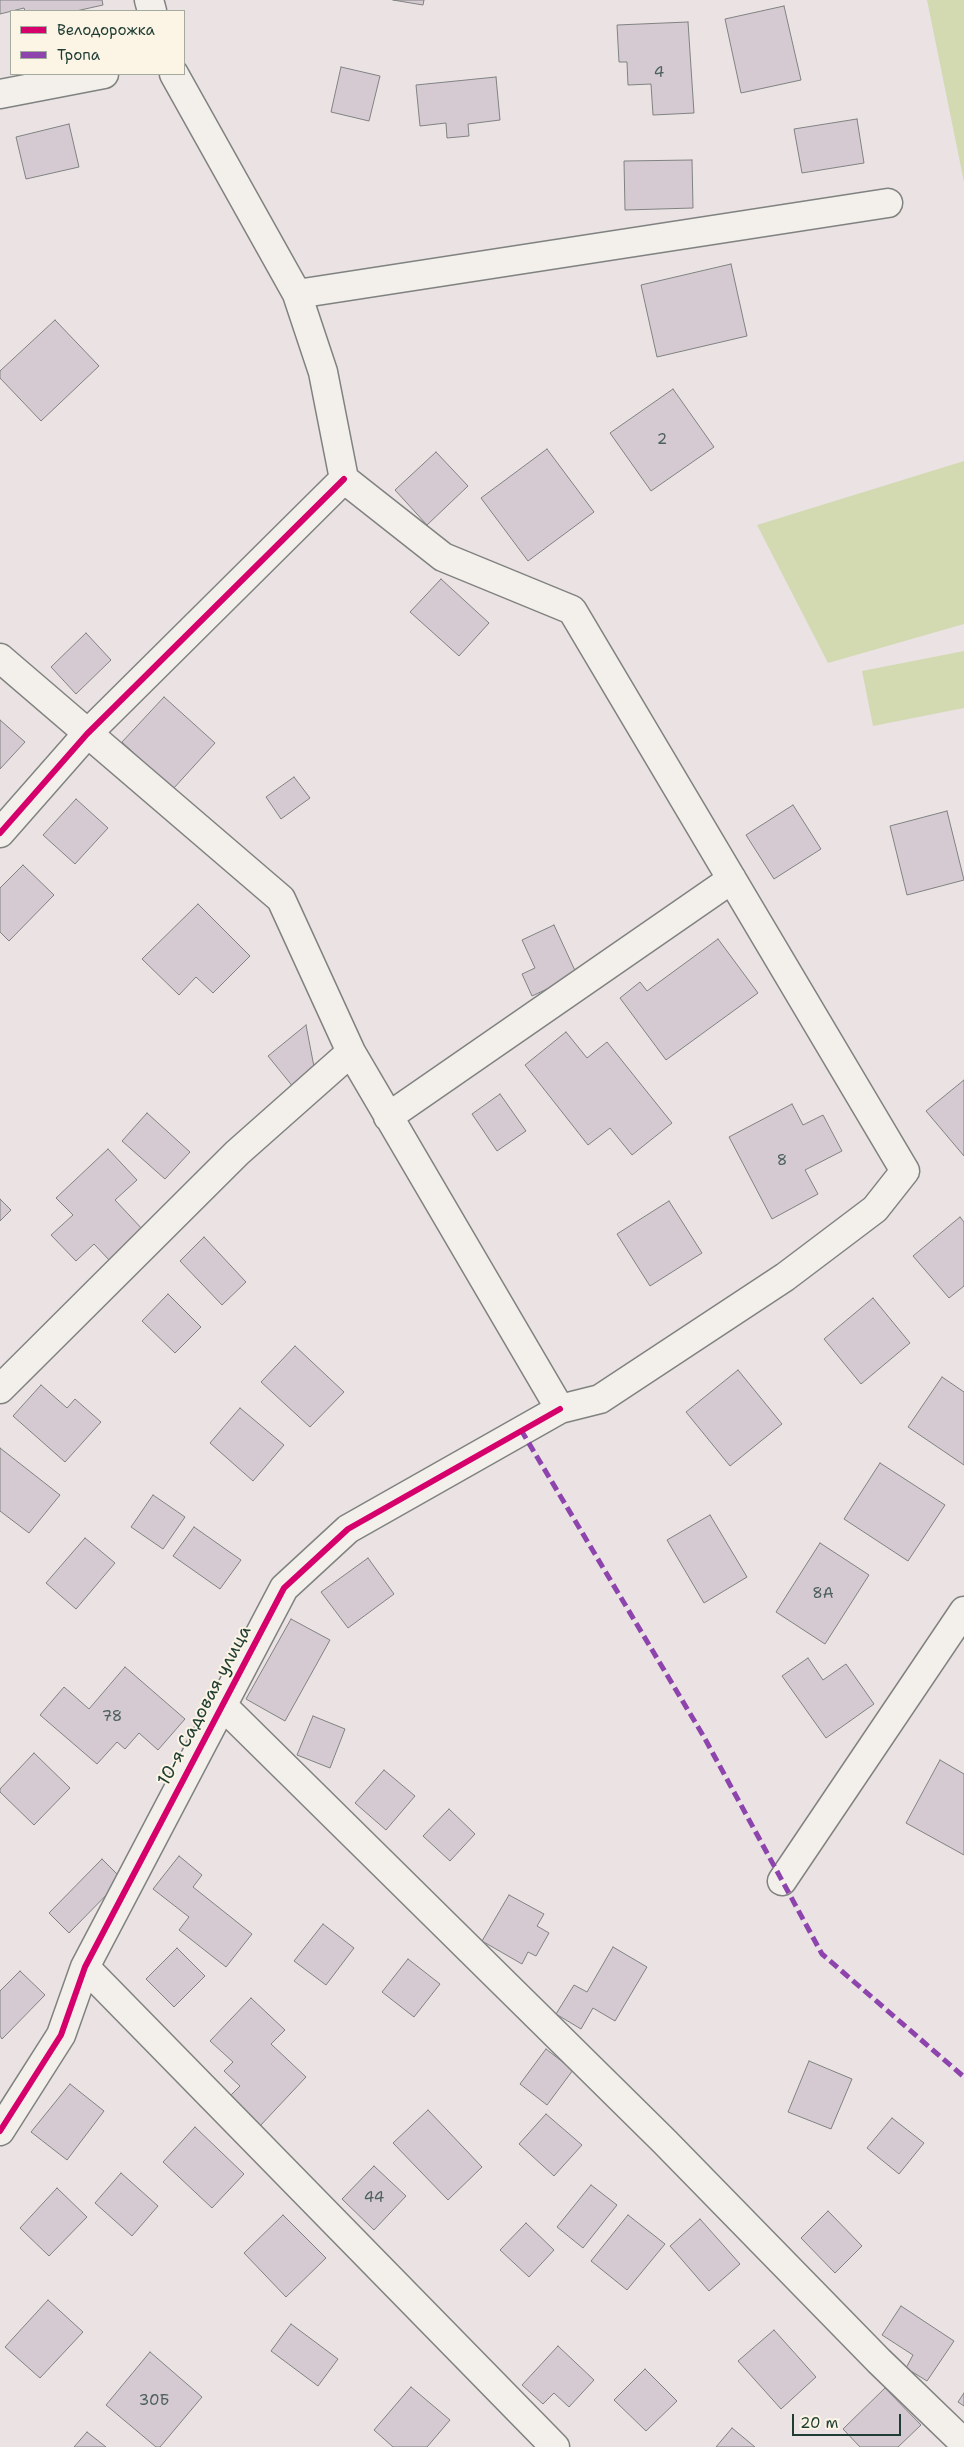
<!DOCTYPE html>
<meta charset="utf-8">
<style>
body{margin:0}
#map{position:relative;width:964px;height:2447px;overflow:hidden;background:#eae2e3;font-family:"Shantell Sans",sans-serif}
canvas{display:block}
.legend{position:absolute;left:10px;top:10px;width:175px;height:65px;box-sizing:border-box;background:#fcf5e5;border:1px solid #a4ab9e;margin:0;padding:6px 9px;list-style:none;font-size:15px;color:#1f3d34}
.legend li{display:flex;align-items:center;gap:10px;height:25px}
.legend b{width:25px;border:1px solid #a4ab9e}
.scale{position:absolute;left:792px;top:2414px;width:109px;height:22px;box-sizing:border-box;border:2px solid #1f3d34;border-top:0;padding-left:6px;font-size:15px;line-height:18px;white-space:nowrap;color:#1f3d34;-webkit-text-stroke:4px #fcf5e5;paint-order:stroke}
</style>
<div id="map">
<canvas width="964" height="2447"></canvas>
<ul class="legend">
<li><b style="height:6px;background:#d6006c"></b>Велодорожка</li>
<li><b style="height:6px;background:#8e44ad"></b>Тропа</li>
</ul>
<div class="scale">20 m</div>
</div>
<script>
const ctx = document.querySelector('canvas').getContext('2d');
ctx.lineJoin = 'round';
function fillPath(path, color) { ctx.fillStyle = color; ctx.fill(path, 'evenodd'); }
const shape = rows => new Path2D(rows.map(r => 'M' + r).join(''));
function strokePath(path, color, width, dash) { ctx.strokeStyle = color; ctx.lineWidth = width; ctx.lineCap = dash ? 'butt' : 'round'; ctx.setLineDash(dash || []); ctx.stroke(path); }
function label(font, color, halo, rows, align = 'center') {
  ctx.font = font + ' "Shantell Sans",sans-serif'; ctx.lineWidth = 4; ctx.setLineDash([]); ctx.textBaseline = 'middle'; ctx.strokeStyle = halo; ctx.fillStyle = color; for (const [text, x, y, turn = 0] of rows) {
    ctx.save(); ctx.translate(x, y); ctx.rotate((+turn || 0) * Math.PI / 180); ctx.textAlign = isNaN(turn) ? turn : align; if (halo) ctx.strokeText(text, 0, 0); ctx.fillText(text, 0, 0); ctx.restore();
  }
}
const green = shape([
 [927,0,964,0,964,182],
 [964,461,964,624,828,663,757,525],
 [964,651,964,708,873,726,862,671]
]);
const building = shape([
 [0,0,102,0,103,5,76,11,25,11,24,8,0,14,0,0],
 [393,0,424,0,423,5,393,0],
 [784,6,801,80,741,93,725,19,784,6],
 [688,22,694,113,653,115,651,84,628,85,627,62,619,62,617,25,688,22],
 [341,67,380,76,369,121,331,112,341,67],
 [496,77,500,120,468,124,469,136,447,138,446,123,420,126,416,85,496,77],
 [857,119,864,163,802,173,794,129,857,119],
 [69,124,79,167,26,179,16,137,69,124],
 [692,160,693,208,625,210,624,161,692,160],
 [731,264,747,336,657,357,641,285,731,264],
 [55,320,99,366,41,421,0,378,0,371,55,320],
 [673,389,714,447,651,491,610,433,673,389],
 [547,449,594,512,528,561,481,498,547,449],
 [436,452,468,486,427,525,395,490,436,452],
 [441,579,489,623,459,656,410,612,441,579],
 [86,633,111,660,76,694,51,667,86,633],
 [164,697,215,743,173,789,122,742,164,697],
 [0,720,25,742,0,769,0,720],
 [294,777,310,798,281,819,266,797,294,777],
 [76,799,108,828,75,864,43,835,76,799],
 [793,805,821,849,774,879,746,835,793,805],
 [947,811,964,880,907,895,890,826,947,811],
 [23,865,54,895,9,941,0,932,0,888,23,865],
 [198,904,250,956,213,993,196,977,179,995,142,959,198,904],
 [554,925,577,975,532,996,522,974,535,968,522,940,554,925],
 [718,939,758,993,666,1060,620,998,640,982,647,991,718,939],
 [306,1025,315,1072,294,1088,268,1056,306,1025],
 [566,1032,587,1058,607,1042,672,1123,632,1155,610,1128,588,1145,525,1065,566,1032],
 [964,1080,964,1156,926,1111,964,1080],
 [500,1094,526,1131,497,1151,472,1114,500,1094],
 [792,1104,803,1125,823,1115,842,1151,805,1170,818,1194,772,1219,729,1137,792,1104],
 [147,1113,190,1152,165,1179,122,1141,147,1113],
 [108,1149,137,1180,115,1200,144,1231,111,1262,94,1244,76,1261,51,1235,73,1215,56,1198,108,1149],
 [0,1199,11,1210,0,1221,0,1199],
 [669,1201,702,1253,650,1286,617,1234,669,1201],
 [960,1217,964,1222,964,1286,949,1298,913,1256,960,1217],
 [204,1237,246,1282,222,1305,180,1261,204,1237],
 [168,1294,201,1327,175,1353,142,1321,168,1294],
 [873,1298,910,1343,861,1384,824,1339,873,1298],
 [295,1346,344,1392,310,1427,261,1382,295,1346],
 [738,1370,782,1424,730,1466,686,1412,738,1370],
 [942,1377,964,1392,964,1465,908,1427,942,1377],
 [41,1385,67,1408,75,1399,101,1422,65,1462,13,1416,41,1385],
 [240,1408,284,1445,253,1481,210,1443,240,1408],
 [0,1448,60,1495,29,1533,0,1511,0,1448],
 [880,1463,945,1505,908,1561,844,1519,880,1463],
 [153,1495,185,1517,163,1549,131,1527,153,1495],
 [710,1515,747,1577,704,1603,667,1540,710,1515],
 [194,1527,241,1560,220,1589,173,1556,194,1527],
 [85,1538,115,1563,76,1609,46,1583,85,1538],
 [820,1543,869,1575,825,1644,776,1612,820,1543],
 [368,1558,394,1594,348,1628,321,1592,368,1558],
 [291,1619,330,1640,285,1721,246,1699,291,1619],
 [808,1658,823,1680,846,1664,874,1704,826,1738,782,1676,808,1658],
 [125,1667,185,1719,158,1750,139,1733,125,1749,117,1742,97,1764,40,1715,64,1687,89,1709,125,1667],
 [313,1716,345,1729,330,1768,297,1755,313,1716],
 [34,1753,70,1788,34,1825,0,1792,0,1789,34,1753],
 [940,1760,964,1774,964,1855,906,1823,940,1760],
 [384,1770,415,1796,386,1830,355,1803,384,1770],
 [449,1809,475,1834,450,1861,423,1836,449,1809],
 [179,1856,202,1875,193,1887,252,1934,226,1967,179,1930,189,1917,153,1889,179,1856],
 [102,1859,122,1879,69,1933,49,1913,102,1859],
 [509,1895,544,1914,537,1926,549,1933,536,1956,528,1952,522,1964,482,1941,509,1895],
 [323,1924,354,1948,326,1985,294,1961,323,1924],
 [613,1947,647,1967,615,2021,593,2008,581,2029,556,2014,574,1985,587,1992,613,1947],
 [177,1948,205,1976,174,2007,146,1979,177,1948],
 [408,1959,440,1984,414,2017,382,1992,408,1959],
 [20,1971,45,1995,2,2039,0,2036,0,1991,20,1971],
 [251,1998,285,2030,271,2044,306,2077,260,2126,229,2097,240,2086,224,2071,233,2062,210,2041,251,1998],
 [546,2049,573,2070,547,2105,520,2084,546,2049],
 [809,2061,852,2079,831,2129,788,2112,809,2061],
 [70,2084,104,2111,67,2160,31,2132,70,2084],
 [428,2110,482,2167,448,2200,393,2143,428,2110],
 [546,2114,582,2145,554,2176,519,2144,546,2114],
 [892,2118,924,2143,899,2174,867,2148,892,2118],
 [195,2127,244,2174,212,2208,163,2162,195,2127],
 [374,2166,406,2196,374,2230,342,2199,374,2166],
 [121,2173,158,2206,132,2236,95,2203,121,2173],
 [591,2185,617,2205,583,2248,557,2227,591,2185],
 [57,2188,87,2217,49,2256,20,2228,57,2188],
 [828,2211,862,2246,835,2273,801,2238,828,2211],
 [283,2215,326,2258,286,2297,244,2253,283,2215],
 [628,2215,665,2244,627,2290,591,2261,628,2215],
 [700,2219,740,2264,709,2291,670,2246,700,2219],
 [526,2223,554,2250,529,2277,500,2250,526,2223],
 [48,2300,83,2332,40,2378,5,2347,48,2300],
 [901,2306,954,2341,927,2381,906,2368,913,2355,882,2335,901,2306],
 [291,2324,338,2359,318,2386,271,2351,291,2324],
 [774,2330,816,2377,781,2409,738,2361,774,2330],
 [558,2346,594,2380,569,2407,554,2393,543,2404,522,2385,558,2346],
 [150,2352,202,2397,160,2447,156,2447,106,2405,150,2352],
 [645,2369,677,2401,646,2431,614,2400,645,2369],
 [411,2387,450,2420,427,2447,393,2447,374,2430,411,2387],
 [885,2388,921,2425,898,2447,860,2447,843,2429,885,2388],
 [964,2393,964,2406,958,2402,964,2393],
 [732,2428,755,2447,716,2447,732,2428],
 [87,2432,106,2447,74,2447,87,2432]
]);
const minor = shape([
 [149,0,152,11],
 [0,94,104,74],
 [297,294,888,203],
 [0,658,281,899,351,1052,560,1409],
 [0,833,87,734,344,479],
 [388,1117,732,879],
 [0,1389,237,1153,351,1052],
 [222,1705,664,2141,879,2361,964,2443],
 [782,1881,964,1611],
 [85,1967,555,2447],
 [0,2131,61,2035,85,1967,284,1588,348,1529,560,1409,600,1399,785,1277,875,1209,905,1171,572,610,443,557,344,479,323,372,297,294,174,74]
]);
const quiet = shape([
 [521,1430,704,1737,822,1954,964,2077]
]);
const cycleway = shape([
 [0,833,87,734,344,479],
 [0,2131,61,2035,85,1967,284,1588,348,1529,560,1409]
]);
const numberNames = [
 ["4",659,73],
 ["2",662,440],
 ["8",782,1161],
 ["8А",823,1594],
 ["78",112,1717],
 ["44",374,2198],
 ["30Б",154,2401]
];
const streetNames = [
 ["10-я Садовая улица",205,1706,-62]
];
fillPath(green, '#d3dab2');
fillPath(building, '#d5cad2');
strokePath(building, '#808281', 1);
strokePath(minor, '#808281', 31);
strokePath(minor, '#f3f0eb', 28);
strokePath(quiet, '#8e44ad', 5, [10, 5]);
strokePath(cycleway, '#d6006c', 6);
label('15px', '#4c605c', null, numberNames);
label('18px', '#1f3d34', '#fcf5e5', streetNames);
</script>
